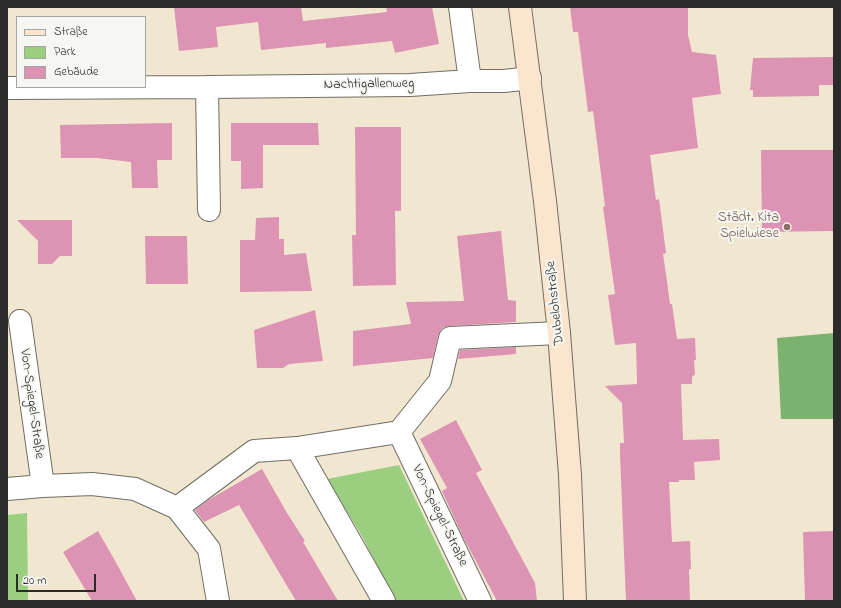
<!DOCTYPE html>
<meta charset="utf-8">
<style>
body{margin:0}
#map{position:relative;width:841px;height:608px;overflow:hidden;background:#f1e7d0;font-family:"Indie Flower",sans-serif}
canvas{display:block}
.frame{position:absolute;inset:0;border:8px solid #2b2b2b;pointer-events:none}
.legend{position:absolute;left:16px;top:16px;width:130px;height:72px;box-sizing:border-box;background:#f6f6f2;border:1px solid #a5a5a2;margin:0;padding:5px 7px;list-style:none;font-size:12px;color:#2b2b2b}
.legend li{display:flex;align-items:center;gap:8px;height:20px}
.legend b{width:20px;border:1px solid #a5a5a2}
.scale{position:absolute;left:16px;top:574px;width:80px;height:18px;box-sizing:border-box;border:2px solid #2b2b2b;border-top:0;padding-left:5px;font-size:12px;line-height:14px;white-space:nowrap;color:#2b2b2b;-webkit-text-stroke:3px #f6f6f2;paint-order:stroke}
</style>
<div id="map">
<canvas width="841" height="608"></canvas>
<div class="frame"></div>
<ul class="legend">
<li><b style="height:5px;background:#fce5cf"></b>Straße</li>
<li><b style="height:11px;background:#9acf80"></b>Park</li>
<li><b style="height:11px;background:#dd93b3"></b>Gebäude</li>
</ul>
<div class="scale">20 m</div>
</div>
<script>
const ctx = document.querySelector('canvas').getContext('2d');
ctx.lineJoin = 'round';
function fillPath(path, color) { ctx.fillStyle = color; ctx.fill(path, 'evenodd'); }
const shape = rows => new Path2D(rows.map(r => 'M' + r).join(''));
function strokePath(path, color, width, dash) { ctx.strokeStyle = color; ctx.lineWidth = width; ctx.lineCap = dash ? 'butt' : 'round'; ctx.setLineDash(dash || []); ctx.stroke(path); }
function label(font, color, halo, rows, align = 'center') {
  ctx.font = font + ' "Indie Flower",sans-serif'; ctx.lineWidth = 4; ctx.setLineDash([]); ctx.textBaseline = 'middle'; ctx.strokeStyle = halo; ctx.fillStyle = color; for (const [text, x, y, turn = 0] of rows) {
    ctx.save(); ctx.translate(x, y); ctx.rotate((+turn || 0) * Math.PI / 180); ctx.textAlign = isNaN(turn) ? turn : align; if (halo) ctx.strokeText(text, 0, 0); ctx.fillText(text, 0, 0); ctx.restore();
  }
}
const green = shape([
 [399,465,464,601,395,601,362,536,327,479],
 [27,513,28,601,7,601,7,515]
]);
const forest = shape([
 [834,333,834,419,781,419,777,338]
]);
const building = shape([
 [174,7,301,7,303,21,387,12,386,7,432,7,439,44,395,53,392,41,326,48,326,43,261,50,258,22,216,27,218,47,179,51],
 [570,7,688,7,688,35,692,52,716,55,721,94,692,98,698,148,650,155,656,200,659,199,666,253,663,254,667,281,670,304,672,304,677,339,695,338,696,360,694,360,695,374,692,377,692,384,681,384,683,440,719,439,720,460,694,462,695,480,679,480,679,482,669,482,672,542,690,541,691,569,689,569,690,601,626,601,620,455,620,443,624,443,622,403,605,386,637,384,636,343,615,345,608,295,615,294,603,207,605,206,593,111,588,112,578,32,573,32],
 [834,57,834,85,819,85,819,96,753,97,753,90,750,90,753,58],
 [172,123,172,160,157,160,158,188,132,188,131,162,97,158,61,158,60,125],
 [231,123,318,123,319,145,263,145,263,188,241,189,241,161,231,161],
 [355,127,401,127,401,211,395,211,396,285,353,286,352,235,356,235],
 [761,150,834,150,834,231,762,232],
 [279,217,279,239,284,239,284,255,306,253,312,291,240,292,240,240,255,240,256,218],
 [17,220,72,220,72,256,60,256,52,264,38,264,38,241],
 [501,231,508,300,516,301,516,322,449,326,442,328,438,335,433,358,353,366,353,331,411,324,406,302,464,301,457,236],
 [145,236,187,236,188,284,146,284],
 [315,310,323,361,289,364,283,368,257,368,254,330],
 [516,347,516,354,458,359,460,350],
 [456,420,482,470,476,473,535,583,537,601,497,601,462,535,442,491,447,488,420,439],
 [262,469,287,513,305,541,303,542,338,601,296,601,239,505,204,522,195,510,210,499],
 [98,531,114,559,137,601,92,601,63,552],
 [834,531,834,601,805,601,803,532]
]);
const minor = shape([
 [460,7,470,81],
 [207,87,209,210],
 [7,88,207,87,410,85,470,81,504,81,530,78],
 [20,321,43,486],
 [399,432,480,601],
 [297,448,384,601],
 [7,489,43,486,92,484,135,489,177,508,209,549,218,601],
 [177,508,254,451,297,448,399,432,440,381,450,338,559,333]
]);
const secondary = shape([
 [520,7,545,201,559,333,570,475,575,601]
]);
const markers = [
 [787,227,4,"#8d6e63"]
];
const streetNames = [
 ["Nachtigallenweg",369,85,-1],
 ["Dubelohstraße",556,303,-96],
 ["Von-Spiegel-Straße",31,404,82],
 ["Von-Spiegel-Straße",439,516,64]
];
const educationNames = [
 ["Städt. Kita",779,219],
 ["Spielwiese",779,235]
];
fillPath(green, '#9acf80');
fillPath(forest, '#7bb26e');
fillPath(building, '#dd93b3');
strokePath(minor, '#706d65', 24);
strokePath(secondary, '#706d65', 24);
strokePath(minor, '#fff', 22);
strokePath(secondary, '#fce5cf', 22);
for (const [x, y, r, color] of markers) { const dot = new Path2D(); dot.arc(x, y, r, 0, 2 * Math.PI); ctx.fillStyle = color; ctx.fill(dot); strokePath(dot, '#f6f6f2', 1.5); }
label('14px', '#2b2b2b', '#f6f6f2', streetNames);
label('14px', '#785e54', '#f6f6f2', educationNames, 'right');
</script>
